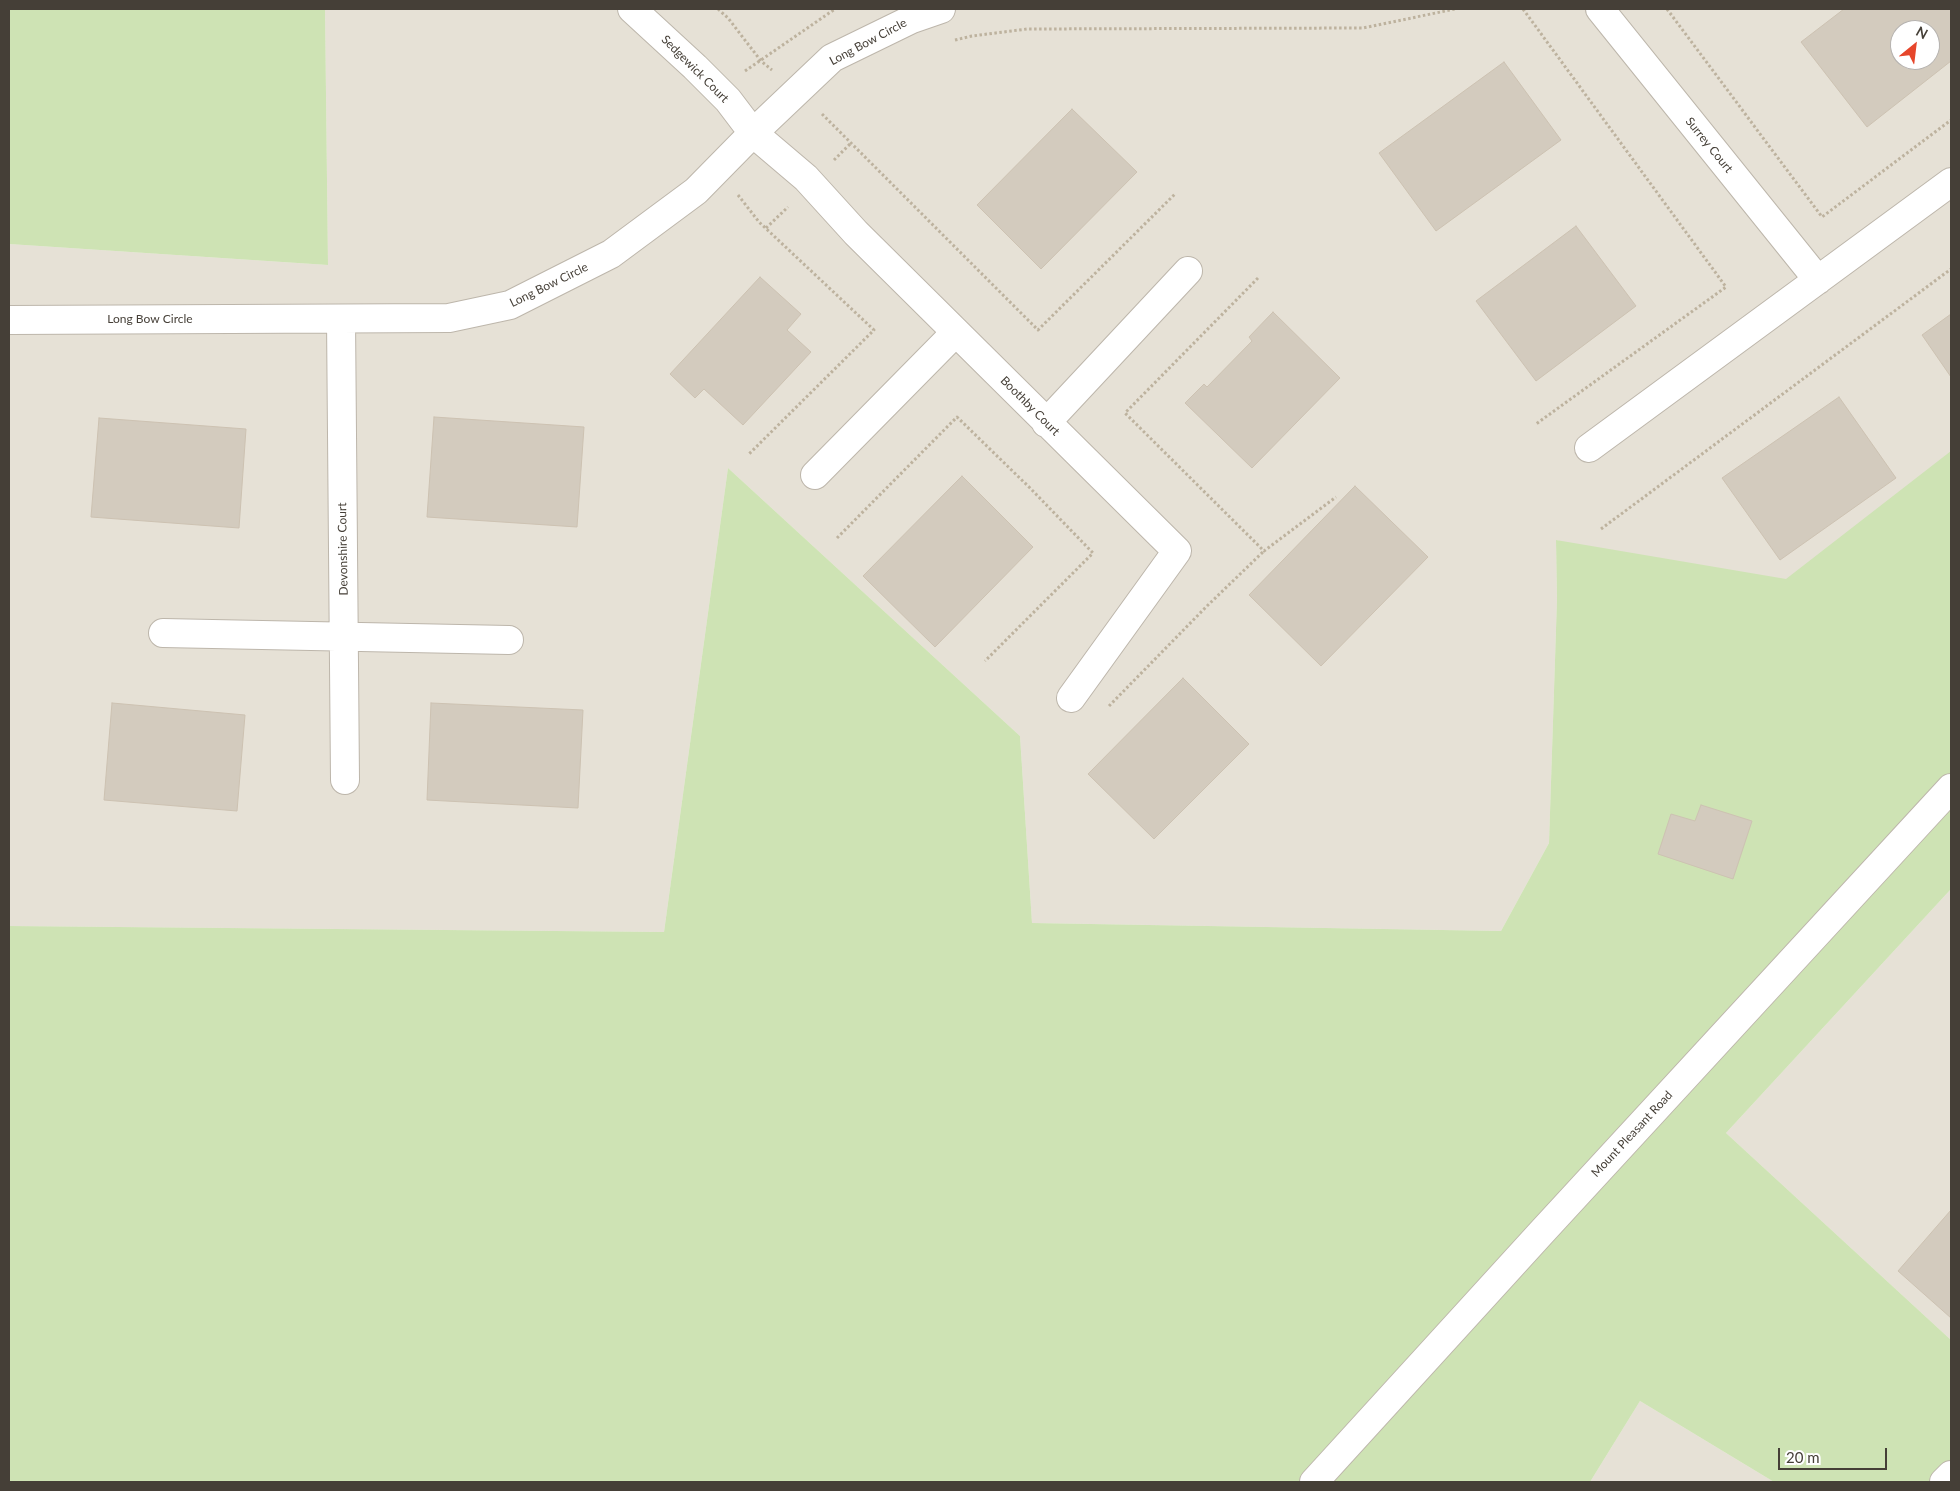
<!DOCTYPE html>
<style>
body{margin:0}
#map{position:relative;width:1960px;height:1491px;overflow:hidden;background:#f2efe8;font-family:Lato,sans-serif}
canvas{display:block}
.frame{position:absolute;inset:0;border:10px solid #453f37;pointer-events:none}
.north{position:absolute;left:1890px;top:20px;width:50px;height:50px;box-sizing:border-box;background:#fff;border:1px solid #b5b2af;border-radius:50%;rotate:29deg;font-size:14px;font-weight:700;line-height:20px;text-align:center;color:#453f37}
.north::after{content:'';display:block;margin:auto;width:18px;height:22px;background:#e6462b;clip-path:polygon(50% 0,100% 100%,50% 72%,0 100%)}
.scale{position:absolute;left:1778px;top:1448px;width:109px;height:22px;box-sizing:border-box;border:2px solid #453f37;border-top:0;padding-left:6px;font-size:15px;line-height:18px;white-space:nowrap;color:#453f37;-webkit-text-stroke:4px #fff;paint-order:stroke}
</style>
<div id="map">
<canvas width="1960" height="1491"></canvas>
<div class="frame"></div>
<div class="north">N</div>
<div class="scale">20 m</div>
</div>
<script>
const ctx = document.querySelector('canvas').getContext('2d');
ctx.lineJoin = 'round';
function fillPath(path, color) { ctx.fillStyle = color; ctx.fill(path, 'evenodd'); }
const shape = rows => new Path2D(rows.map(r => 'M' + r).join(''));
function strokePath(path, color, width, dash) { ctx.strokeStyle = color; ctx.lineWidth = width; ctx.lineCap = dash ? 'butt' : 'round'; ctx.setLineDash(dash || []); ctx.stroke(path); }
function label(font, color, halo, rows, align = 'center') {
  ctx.font = font + ' Lato,sans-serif'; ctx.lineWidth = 4; ctx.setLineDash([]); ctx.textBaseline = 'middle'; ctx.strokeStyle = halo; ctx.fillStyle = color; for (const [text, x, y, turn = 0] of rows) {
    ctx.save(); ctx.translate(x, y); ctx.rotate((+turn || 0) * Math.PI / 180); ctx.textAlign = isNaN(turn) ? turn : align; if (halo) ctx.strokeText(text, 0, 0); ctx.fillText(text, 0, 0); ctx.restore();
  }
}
const residential = shape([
 [325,9,1951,9,1951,658,1556,540,1557,599,1549,843,1501,931,1032,923,1020,736,728,468,664,932,9,926,9,244,328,265],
 [1900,30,1930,30,1930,60,1900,60],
 [1951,889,1951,1340,1726,1133],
 [1640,1401,1774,1482,1590,1482]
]);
const green = shape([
 [9,9,325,9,328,265,9,244],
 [1951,451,1951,889,1726,1133,1951,1340,1951,1482,1774,1482,1640,1401,1590,1482,9,1482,9,926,664,932,728,468,1020,736,1032,923,1501,931,1549,843,1557,599,1556,540,1786,579]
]);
const building = shape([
 [1844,9,1951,9,1951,61,1867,127,1801,42,1844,9],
 [1900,30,1930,30,1930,60,1900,60,1900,30],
 [1504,62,1561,140,1436,231,1379,153,1504,62],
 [1072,109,1137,172,1041,269,977,205,1072,109],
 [1576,226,1636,306,1536,381,1476,301,1576,226],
 [760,277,801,314,787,330,811,352,743,425,704,389,695,398,670,374,760,277],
 [1273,312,1340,378,1252,468,1185,403,1204,384,1207,387,1252,341,1249,337,1273,312],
 [1951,314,1951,377,1922,335,1951,314],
 [1839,397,1896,478,1780,560,1722,478,1839,397],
 [434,417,584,427,577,527,427,517,434,417],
 [99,418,246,429,239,528,91,517,99,418],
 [962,476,1033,547,935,647,863,576,962,476],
 [1355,486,1428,557,1321,666,1249,595,1355,486],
 [1183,678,1249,744,1154,839,1088,774,1183,678],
 [112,703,245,715,237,811,104,800,112,703],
 [431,703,583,710,578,808,427,800,431,703],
 [1701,805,1752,821,1733,879,1658,854,1671,814,1695,821,1701,805],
 [1951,1210,1951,1318,1898,1271,1951,1210]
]);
const path = shape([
 [718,9,728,18,761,61,772,70],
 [1523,9,1726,287,1536,424],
 [1667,9,1822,217,1951,120],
 [955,40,972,36,1027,29,1363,28,1455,9],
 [745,71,835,9],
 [822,114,1038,330,1176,193],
 [834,160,851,143],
 [738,195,759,222,874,330,748,455],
 [766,228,788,207],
 [1258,278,1125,413,1264,551,1336,497],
 [1601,529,1951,269],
 [837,538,957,417,1030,488,1093,553,985,661],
 [1109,706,1207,606,1264,551]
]);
const minor = shape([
 [632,9,695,67,728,100,753,133,806,178,856,233,1177,551,1071,698],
 [1600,9,1818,280],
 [341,319,345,780],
 [9,320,449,318,510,305,611,254,696,191,753,133,832,58,912,19,941,9],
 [1046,423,1188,271],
 [1589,448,1951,182],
 [815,475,956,332],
 [163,633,509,640],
 [1314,1482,1541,1233,1951,788],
 [1944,1482,1951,1475]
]);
const streetNames = [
 ["Long Bow Circle",868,42,-28],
 ["Sedgewick Court",695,69,45],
 ["Surrey Court",1709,145,51],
 ["Long Bow Circle",549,285,-26],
 ["Long Bow Circle",150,319],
 ["Boothby Court",1030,406,45],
 ["Devonshire Court",343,549,-91],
 ["Mount Pleasant Road",1632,1134,-47]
];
fillPath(residential, '#e6e1d6');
fillPath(green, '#cee3b4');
fillPath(building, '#d3cbbe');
strokePath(building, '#cdc2b2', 1);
strokePath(minor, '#bdb6ab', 30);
strokePath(path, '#bdb29e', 3, [2.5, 2.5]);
strokePath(minor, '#fff', 28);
label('12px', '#453f37', '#fff', streetNames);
</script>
